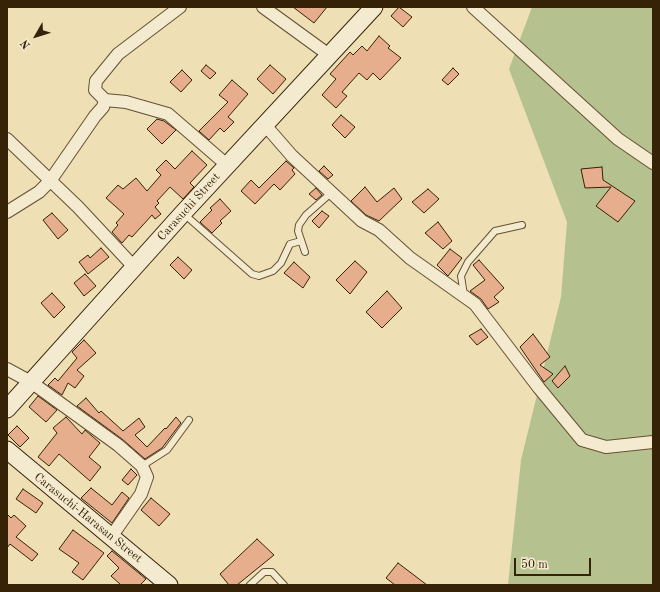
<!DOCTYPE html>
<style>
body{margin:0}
#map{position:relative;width:660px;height:592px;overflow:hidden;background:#eedfb5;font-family:"Old Standard TT",serif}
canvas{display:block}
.frame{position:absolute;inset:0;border:8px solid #362206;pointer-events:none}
.north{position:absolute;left:16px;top:16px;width:40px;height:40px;-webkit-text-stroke:3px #f4eacf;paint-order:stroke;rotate:231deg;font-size:11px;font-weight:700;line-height:16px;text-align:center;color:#362206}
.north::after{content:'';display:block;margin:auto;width:14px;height:18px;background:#362206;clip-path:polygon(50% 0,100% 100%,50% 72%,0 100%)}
.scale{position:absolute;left:514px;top:558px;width:77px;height:18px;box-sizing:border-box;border:2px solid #362206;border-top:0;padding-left:5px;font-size:12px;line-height:14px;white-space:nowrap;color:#362206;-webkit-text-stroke:3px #f4eacf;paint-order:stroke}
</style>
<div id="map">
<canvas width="660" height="592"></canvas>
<div class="frame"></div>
<div class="north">N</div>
<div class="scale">50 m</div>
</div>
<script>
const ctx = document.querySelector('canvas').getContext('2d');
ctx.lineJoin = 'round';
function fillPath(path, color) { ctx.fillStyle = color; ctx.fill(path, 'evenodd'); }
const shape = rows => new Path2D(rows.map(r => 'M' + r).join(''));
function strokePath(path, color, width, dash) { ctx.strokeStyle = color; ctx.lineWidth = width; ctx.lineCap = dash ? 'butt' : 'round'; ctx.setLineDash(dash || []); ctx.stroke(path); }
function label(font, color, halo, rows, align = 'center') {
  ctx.font = font + ' "Old Standard TT",serif'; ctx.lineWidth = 3; ctx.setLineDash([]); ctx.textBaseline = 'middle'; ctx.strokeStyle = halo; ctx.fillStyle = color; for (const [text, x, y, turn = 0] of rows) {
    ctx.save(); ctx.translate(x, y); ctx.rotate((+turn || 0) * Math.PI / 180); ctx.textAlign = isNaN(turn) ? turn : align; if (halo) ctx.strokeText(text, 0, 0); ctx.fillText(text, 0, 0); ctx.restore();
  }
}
const green = shape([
 [532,7,653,7,653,585,508,585,521,460,561,297,567,222,509,69]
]);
const building = shape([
 [293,7,327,7,314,23,293,7],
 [399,7,412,17,403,27,391,16,399,7],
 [379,36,390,46,388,48,401,58,380,80,373,73,367,80,359,73,342,92,347,96,336,108,322,95,336,79,330,74,350,52,353,55,362,46,367,51,379,36],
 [206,65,216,73,210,79,201,71,206,65],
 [270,65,286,79,273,94,257,79,270,65],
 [453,68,459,74,448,85,442,80,453,68],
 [182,70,192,80,181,92,170,82,182,70],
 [232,80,248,94,228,117,234,122,224,132,220,128,209,140,199,131,228,102,219,95,232,80],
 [341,115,355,127,345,138,332,125,341,115],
 [157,119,164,121,176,130,162,144,147,129,157,119],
 [192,151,207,165,190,183,194,187,183,199,170,187,157,201,159,203,155,207,161,214,155,219,152,215,132,237,129,235,122,243,112,232,118,225,116,223,124,214,106,198,118,185,123,189,136,178,147,191,161,175,156,170,166,160,175,169,192,151],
 [286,161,294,168,292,170,295,174,280,190,274,184,255,204,241,191,251,180,259,188,286,161],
 [324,166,333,175,328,179,319,171,324,166],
 [602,167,603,180,635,201,618,222,596,206,611,187,585,188,581,169,602,167],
 [365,187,377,202,394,188,402,199,379,221,366,215,351,201,365,187],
 [316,188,322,195,316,200,309,194,316,188],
 [428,189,439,199,424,213,412,202,428,189],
 [220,199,231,211,220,221,222,223,212,233,200,222,212,210,210,208,220,199],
 [322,211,329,216,319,228,312,221,322,211],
 [52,213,68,230,58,239,43,220,52,213],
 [438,222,452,241,443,249,425,233,438,222],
 [101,248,109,257,88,274,79,262,88,255,90,258,101,248],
 [450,249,462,258,448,276,437,265,450,249],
 [178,257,192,270,184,279,170,265,178,257],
 [479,260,504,288,494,297,499,302,488,309,481,299,470,291,485,280,473,265,479,260],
 [355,261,367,272,350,294,336,280,355,261],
 [294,262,310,277,303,288,284,273,294,262],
 [85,274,96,286,84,296,74,283,85,274],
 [387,291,402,308,382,328,366,312,387,291],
 [52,293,65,307,54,318,41,303,52,293],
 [481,329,488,337,477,345,469,336,481,329],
 [533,334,550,357,540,365,553,374,544,382,520,347,533,334],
 [84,340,96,353,77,370,84,376,75,388,68,383,62,395,48,385,55,378,58,381,77,358,72,352,84,340],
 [565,366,570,376,558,388,552,381,565,366],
 [38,396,57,410,46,422,29,407,38,396],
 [86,398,99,413,101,411,123,431,139,418,145,427,135,435,147,447,165,428,166,429,176,417,181,423,162,448,145,459,122,439,77,406,86,398],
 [66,417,82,434,85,430,100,443,89,457,101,467,90,481,59,454,49,466,38,457,57,433,53,428,66,417],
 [17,426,29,438,20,447,8,435,17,426],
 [131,469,137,475,128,485,122,480,131,469],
 [91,488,112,505,122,492,129,498,112,523,81,498,91,488],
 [23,489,43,503,36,513,16,499,23,489],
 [151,498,170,514,159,526,141,510,151,498],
 [7,514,11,518,14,515,26,526,16,537,38,554,32,561,10,544,7,548,7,514],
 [73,530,104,553,83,580,72,572,79,563,59,549,73,530],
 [257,539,274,555,237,585,229,585,220,574,257,539],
 [112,551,146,579,140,585,121,585,111,576,119,568,107,556,112,551],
 [398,563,427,585,395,585,386,578,398,563]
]);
const lane = shape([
 [184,214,252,274,259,276,273,271,281,263,290,244,301,241],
 [305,252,298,231,299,225,306,215,331,193],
 [464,295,461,276,468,262,495,231,522,225],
 [142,466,167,450,189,420],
 [250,585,264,572,272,572,284,585]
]);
const street = shape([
 [263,7,329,55],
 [473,7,618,139,653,163],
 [105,100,126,102,168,114,227,165],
 [265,125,292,156,362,221,379,230,410,258,475,304,539,388,582,440,606,447,653,442],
 [7,139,78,207,134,267],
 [7,212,39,192,50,181,95,116,103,107,105,100,95,90,96,81,118,54,180,7],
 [7,369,31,382,118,445,142,466,147,477,141,494,111,537]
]);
const secondary = shape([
 [7,409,183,213,374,7],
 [7,450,169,585]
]);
const streetNames = [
 ["Carasuchi Street",189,207,-48],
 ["Carasuchi-Harasan Street",88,518,39]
];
fillPath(green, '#b5c290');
fillPath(building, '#e7ae8d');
strokePath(building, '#362206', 1);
strokePath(lane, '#645132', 8);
strokePath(street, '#645132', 14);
strokePath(secondary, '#362206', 19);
strokePath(lane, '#f4eacf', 6);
strokePath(street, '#f4eacf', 12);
strokePath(secondary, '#f4eacf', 17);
label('12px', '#362206', '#f4eacf', streetNames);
</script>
